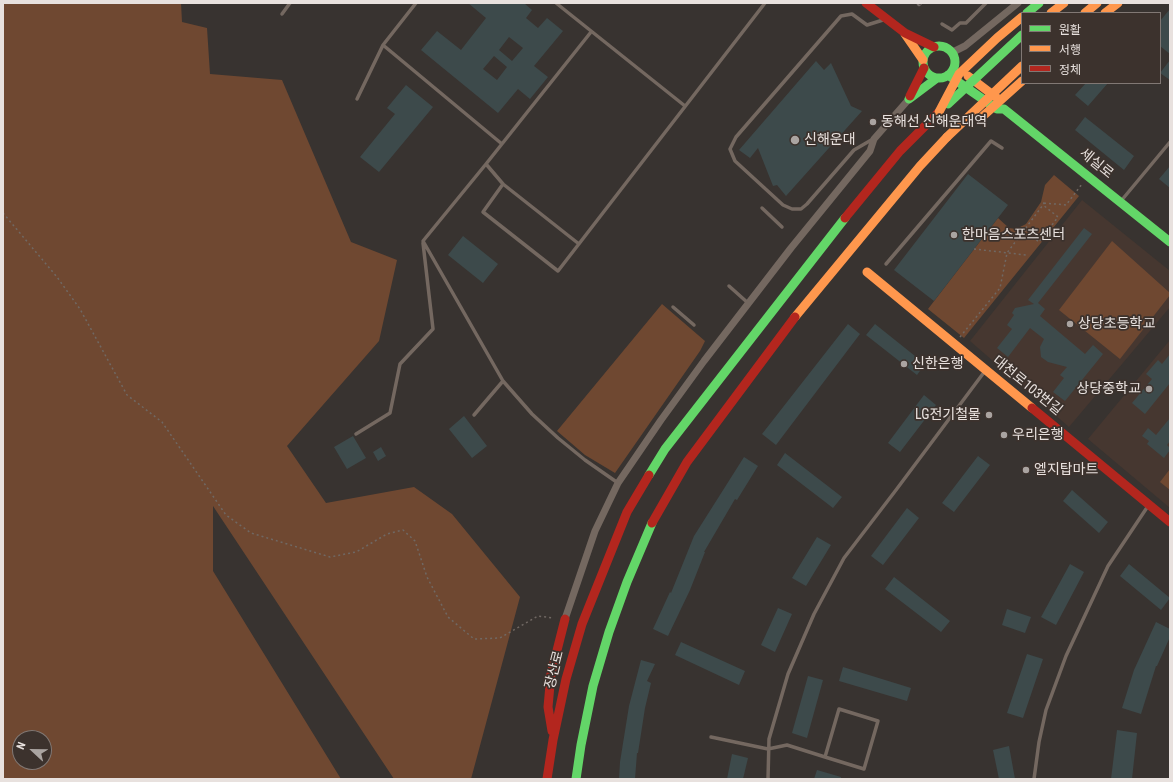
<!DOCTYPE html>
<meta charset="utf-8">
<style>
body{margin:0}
#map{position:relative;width:1173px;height:782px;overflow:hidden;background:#383330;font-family:"Roboto Condensed","Noto Sans KR",sans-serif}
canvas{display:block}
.frame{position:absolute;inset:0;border:4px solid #e8e1de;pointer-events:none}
.legend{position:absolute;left:1021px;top:12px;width:140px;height:72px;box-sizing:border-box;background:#3c322d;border:1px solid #817874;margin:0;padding:5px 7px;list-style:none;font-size:12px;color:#e8e1de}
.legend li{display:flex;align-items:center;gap:8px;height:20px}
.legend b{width:20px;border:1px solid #817874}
.north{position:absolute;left:12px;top:730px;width:40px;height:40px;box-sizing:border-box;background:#3c322d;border:1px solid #817874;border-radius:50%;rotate:292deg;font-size:11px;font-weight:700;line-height:16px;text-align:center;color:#e8e1de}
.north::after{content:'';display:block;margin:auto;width:14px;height:18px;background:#aaa4a1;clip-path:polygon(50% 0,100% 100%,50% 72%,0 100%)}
</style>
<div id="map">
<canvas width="1173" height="782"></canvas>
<div class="frame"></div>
<ul class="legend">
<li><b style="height:5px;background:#63d668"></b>원활</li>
<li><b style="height:5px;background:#ff974d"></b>서행</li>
<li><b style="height:5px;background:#b3261e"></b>정체</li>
</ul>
<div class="north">N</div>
</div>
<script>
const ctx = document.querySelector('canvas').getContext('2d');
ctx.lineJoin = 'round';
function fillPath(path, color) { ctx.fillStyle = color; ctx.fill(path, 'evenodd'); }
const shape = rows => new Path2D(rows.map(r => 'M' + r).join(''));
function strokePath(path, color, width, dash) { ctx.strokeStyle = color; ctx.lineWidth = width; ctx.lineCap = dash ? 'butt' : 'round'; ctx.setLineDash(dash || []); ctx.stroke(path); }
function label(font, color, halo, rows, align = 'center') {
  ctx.font = font + ' "Roboto Condensed","Noto Sans KR",sans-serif'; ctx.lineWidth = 3.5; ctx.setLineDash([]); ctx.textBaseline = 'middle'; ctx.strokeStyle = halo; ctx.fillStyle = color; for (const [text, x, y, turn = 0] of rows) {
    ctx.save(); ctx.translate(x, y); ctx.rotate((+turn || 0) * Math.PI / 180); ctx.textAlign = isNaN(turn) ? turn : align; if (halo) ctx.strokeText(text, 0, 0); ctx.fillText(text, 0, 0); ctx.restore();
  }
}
const built = shape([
 [1082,200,1170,271,1170,307,1069,427,970,341],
 [1170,340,1170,508,1088,439]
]);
const green = shape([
 [3,3,181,3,182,22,207,28,210,74,282,80,351,242,397,260,379,341,287,446,326,503,414,487,452,514,520,597,471,779,394,779,213,506,213,571,341,779,3,779],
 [20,738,44,738,44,762,20,762],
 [1054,175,1079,196,964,338,928,309,998,218,1009,228,1016,229,1026,224,1041,202,1045,185],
 [1112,241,1170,293,1170,295,1120,359,1059,310],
 [662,304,705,341,700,351,615,473,585,455,557,431],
 [1170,469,1170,490,1160,482]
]);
const building = shape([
 [468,3,524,3,532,10,526,18,538,28,547,18,563,31,534,66,548,77,530,99,518,89,498,113,421,50,437,31,461,50,486,18],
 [509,37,523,48,512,61,499,50],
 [494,56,507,67,497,80,483,69],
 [1170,9,1170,54,1160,46,1160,21],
 [1170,60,1170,80,1160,73],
 [816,61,824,70,831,63,851,106,862,111,786,196,777,185,773,186,758,148,750,158,739,150],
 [1086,83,1108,83,1088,106,1075,95],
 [406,85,433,107,379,172,360,157,395,114,387,108],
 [1085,117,1134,156,1124,170,1075,130],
 [1170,166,1170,188,1159,179],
 [968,174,1008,205,934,301,894,270],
 [1084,228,1092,234,1038,303,1045,309,1040,316,1085,354,1093,345,1103,354,1065,401,1053,392,1064,378,1060,375,1067,367,1048,362,1041,357,1040,347,1044,339,1030,328,1008,357,997,348,1012,329,1007,325,1014,315,1012,313,1015,308,1034,304,1028,300],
 [463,236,498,264,483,283,448,255],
 [848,324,860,334,776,445,762,434],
 [875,324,925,364,917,375,866,335],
 [1170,354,1170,383,1145,414,1132,403,1152,379,1146,374,1158,360,1162,364],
 [924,395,936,405,900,452,888,443],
 [464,416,487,446,472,458,449,429],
 [1170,418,1170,441,1167,445,1170,448,1170,450,1164,458,1147,444,1149,441,1142,436,1148,428,1156,435],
 [353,436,366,458,347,469,334,447],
 [381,447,386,456,378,461,373,452],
 [785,453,842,497,833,508,777,465],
 [978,456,990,465,954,512,942,503],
 [744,457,758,466,737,500,735,499,704,552,705,552,690,590,668,636,653,629,670,592,671,593,694,536],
 [1072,490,1108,522,1099,533,1063,501],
 [907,508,919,518,883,565,871,556],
 [817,537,831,545,806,586,792,578],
 [1070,564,1084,572,1056,625,1041,617],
 [1129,564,1170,598,1161,610,1120,576],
 [894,577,950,621,941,632,885,589],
 [778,608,792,614,775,652,761,645],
 [1007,609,1031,617,1025,633,1002,625],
 [1156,622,1170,629,1170,637,1157,666,1156,666,1141,714,1122,708,1134,670],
 [681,642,745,671,739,685,675,655],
 [1027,654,1043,659,1023,718,1007,713],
 [641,660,655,664,647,681,651,683,645,708,638,753,637,753,635,779,619,779,620,762,629,706],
 [843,667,911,688,907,701,839,681],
 [808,676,823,680,807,738,792,733],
 [1117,730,1137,733,1132,779,1111,779],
 [1009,746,1015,779,999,779,993,750],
 [732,754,748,758,743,779,727,779],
 [817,770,841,777,841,779,814,779]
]);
const path = shape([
 [1044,203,1066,205,1082,184],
 [3,213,57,277,80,309,127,395,162,422,226,515,251,533,330,557,356,552,387,534,403,530,415,541,427,577,448,617,474,639,500,638,538,616,554,618],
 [1025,230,1039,242,1058,217,1043,205],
 [974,249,1026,255],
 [960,337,1000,288,1007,253,1043,205,1044,203,1041,202]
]);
const lane = shape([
 [416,3,383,45,502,144],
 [556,3,685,106],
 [282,14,290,3],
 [942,24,952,30,960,23,966,23,986,3],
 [357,99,383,45],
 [873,139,854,150,807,204,801,209,792,209,783,205,735,161,730,149,736,137,841,16,852,14,867,25,883,20],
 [486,164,591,32],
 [503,184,579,244],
 [1121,201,1170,142],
 [762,208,782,227],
 [886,264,991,141,1002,148],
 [729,286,748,303],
 [673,307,694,325],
 [503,381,532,414,558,438,585,460,618,483],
 [474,415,503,381,423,241,486,164,503,184,483,212,558,271,765,3],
 [356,434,390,413,400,364,433,329,423,243],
 [711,737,768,749,787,745,825,757,864,769,878,721,839,709,825,757],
 [768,779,769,739,788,674,814,614,844,558,896,490,985,371],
 [1034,779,1039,742,1046,710,1066,656,1108,566,1148,506]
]);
const street = shape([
 [951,53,965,46,1018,3],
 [565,619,595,531,618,483,661,420,704,361,791,248,870,151,874,139,909,99]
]);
const fast = shape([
 [1027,13,1039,3],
 '923 62a16 16 0 1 1 32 0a16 16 0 1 1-32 0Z',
 [948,75,997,109,1004,109,1170,242],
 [909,99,937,78],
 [649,475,665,449,845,218],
 [576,779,581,745,593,686,609,632,627,582,652,523]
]);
const slow = shape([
 [1051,13,1064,3],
 [1085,13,1097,3],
 [1105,13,1118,3],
 [905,34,923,60],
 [968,76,997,98],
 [867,272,1032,408],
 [795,317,920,166,947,137]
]);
const jam = shape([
 [866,3,905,33,934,47],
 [910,96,924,68],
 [845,218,900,151,939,112],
 [1032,408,1170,522],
 [652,523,687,462,795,317],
 [552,731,548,707,551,674,565,619],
 [547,779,553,740,566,679,582,624,627,512,649,475]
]);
const rail = shape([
 [919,4,920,3]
]);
const fastBridge = shape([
 [948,104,1022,35]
]);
const slowBridge = shape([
 [939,112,959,74,997,38,1022,17],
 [983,116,1022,81],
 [947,137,1022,66]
]);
const markers = [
 [873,122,4,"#aaa4a1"],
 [795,140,5,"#aaa4a1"],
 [954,235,4,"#aaa4a1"],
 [1070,324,4,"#aaa4a1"],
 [904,364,4,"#aaa4a1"],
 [1149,389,4,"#aaa4a1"],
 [989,415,4,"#aaa4a1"],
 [1004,435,4,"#aaa4a1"],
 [1026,470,4,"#aaa4a1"]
];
const poiNames = [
 ["동해선 신해운대역",881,122],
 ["신해운대",804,140],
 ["한마음스포츠센터",962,235],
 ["상당초등학교",1078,324],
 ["신한은행",912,364],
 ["상당중학교",1141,389,"right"],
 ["LG전기철물",981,415,"right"],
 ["우리은행",1012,435],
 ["엘지탑마트",1034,470]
];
const streetNames = [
 ["세실로",1096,164,39],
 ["대천로103번길",1027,386,39],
 ["장산로",555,670,-76]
];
fillPath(built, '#463730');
fillPath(green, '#6f4831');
fillPath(building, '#3d4a4b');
strokePath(path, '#706863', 1.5, [2, 3]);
strokePath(lane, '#746860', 3.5);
strokePath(street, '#746860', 7);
strokePath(fast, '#63d668', 9);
strokePath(slow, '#ff974d', 9);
strokePath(jam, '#b3261e', 9);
strokePath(rail, '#726a66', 4.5);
strokePath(rail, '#3c322d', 3, [9]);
strokePath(fastBridge, '#63d668', 9);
strokePath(slowBridge, '#ff974d', 9);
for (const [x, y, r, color] of markers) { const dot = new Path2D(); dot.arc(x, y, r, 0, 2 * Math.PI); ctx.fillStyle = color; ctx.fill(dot); strokePath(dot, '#3c322d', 1.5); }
label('14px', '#e8e1de', '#3c322d', poiNames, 'left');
label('14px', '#e8e1de', '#3c322d', streetNames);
</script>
